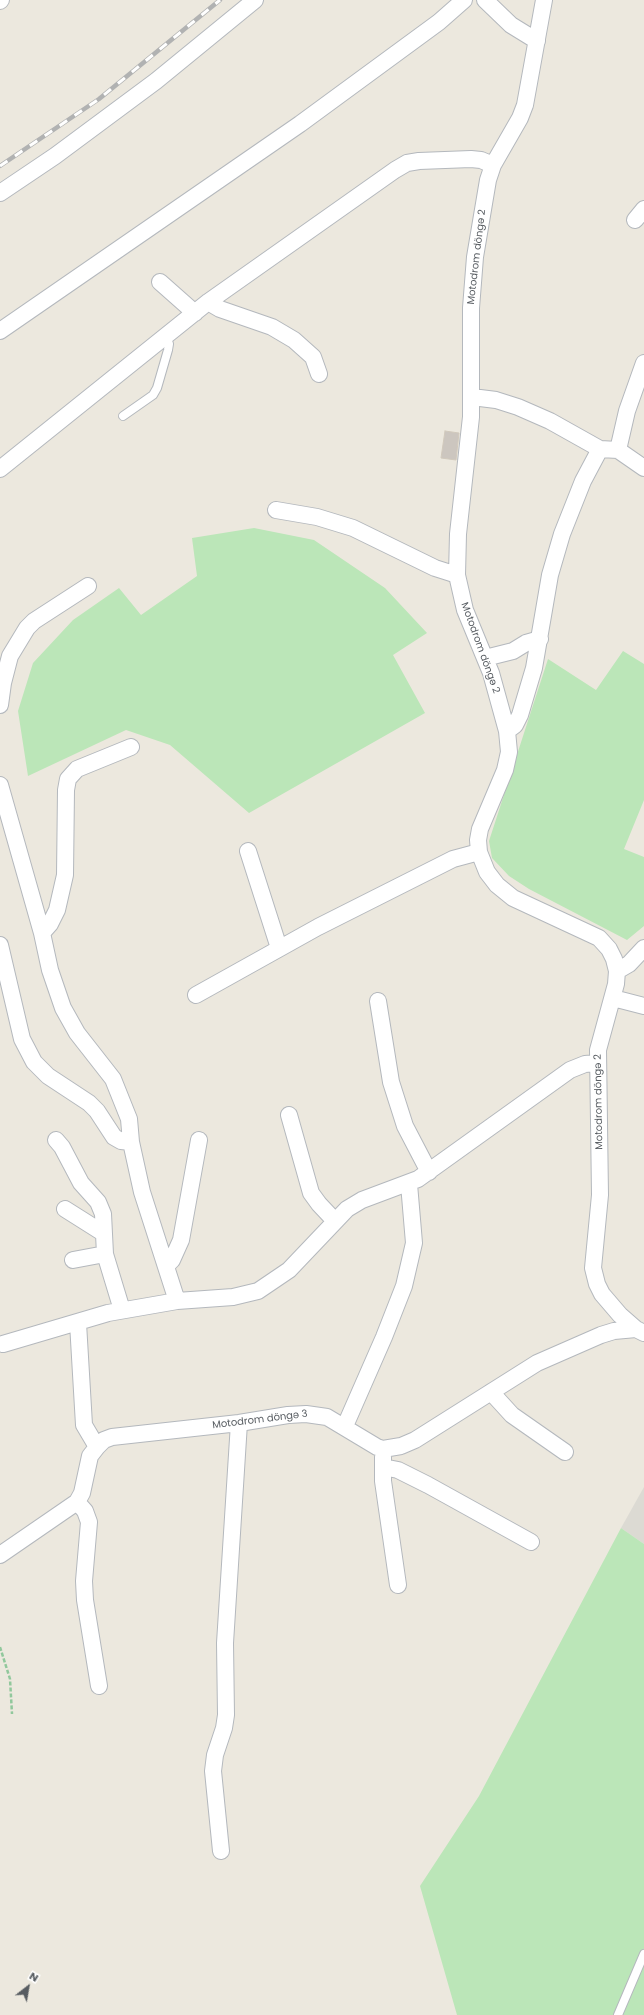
<!DOCTYPE html>
<meta charset="utf-8">
<style>
body{margin:0}
#map{position:relative;width:644px;height:2015px;overflow:hidden;background:#ece8de;font-family:Poppins,sans-serif}
canvas{display:block}
.north{position:absolute;left:8px;top:1967px;width:40px;height:40px;-webkit-text-stroke:3px #fff;paint-order:stroke;rotate:31deg;font-size:11px;font-weight:700;line-height:16px;text-align:center;color:#575c61}
.north::after{content:'';display:block;margin:auto;width:14px;height:18px;background:#575c61;clip-path:polygon(50% 0,100% 100%,50% 72%,0 100%)}
</style>
<div id="map">
<canvas width="644" height="2015"></canvas>
<div class="north">N</div>
</div>
<script>
const ctx = document.querySelector('canvas').getContext('2d');
ctx.lineJoin = 'round';
function fillPath(path, color) { ctx.fillStyle = color; ctx.fill(path, 'evenodd'); }
const shape = rows => new Path2D(rows.map(r => 'M' + r).join(''));
function strokePath(path, color, width, dash) { ctx.strokeStyle = color; ctx.lineWidth = width; ctx.lineCap = dash ? 'butt' : 'round'; ctx.setLineDash(dash || []); ctx.stroke(path); }
function label(font, color, halo, rows, align = 'center') {
  ctx.font = font + ' Poppins,sans-serif'; ctx.lineWidth = 3; ctx.setLineDash([]); ctx.textBaseline = 'middle'; ctx.strokeStyle = halo; ctx.fillStyle = color; for (const [text, x, y, turn = 0] of rows) {
    ctx.save(); ctx.translate(x, y); ctx.rotate((+turn || 0) * Math.PI / 180); ctx.textAlign = isNaN(turn) ? turn : align; if (halo) ctx.strokeText(text, 0, 0); ctx.fillText(text, 0, 0); ctx.restore();
  }
}
const industrial = shape([
 [644,1487,644,1544,621,1528]
]);
const green = shape([
 [254,528,314,540,385,588,427,633,393,655,425,713,249,813,170,745,126,730,28,776,18,711,33,663,73,620,119,588,141,615,197,576,192,538],
 [623,651,644,664,644,800,624,849,644,857,644,926,627,940,529,889,509,876,492,858,489,841,548,659,596,690],
 [621,1528,644,1544,644,2015,457,2015,420,1886,479,1796]
]);
const building = shape([
 [445,431,459,433,456,460,441,458,445,431]
]);
const path = shape([
 [0,1647,10,1679,12,1714]
]);
const service = shape([
 [123,416,153,395,157,388,168,350,169,344,166,336],
 [618,2015,644,1954]
]);
const minor = shape([
 [485,0,511,25,537,41],
 [544,0,525,105,520,118,493,165,488,180,475,257,471,308,471,417,458,534,457,575,465,610,491,673,507,731,509,752,505,770,480,829,478,840,479,852,487,872,497,885,513,898,599,938,609,949,614,959,617,971,616,984,598,1050,600,1195,593,1268,597,1284,602,1294,620,1315,636,1329,644,1333],
 [0,1,1,0],
 [0,193,55,156,156,81,255,0],
 [635,220,644,209],
 [160,282,195,313],
 [208,302,220,309,272,327,294,340,313,357,319,374],
 [0,331,300,124,439,22,464,0],
 [472,397,496,400,518,407,550,421,600,449,618,450,644,468],
 [618,450,627,411,644,363],
 [0,469,208,302,395,170,407,163,419,161,471,159,481,160,493,165],
 [276,510,317,517,353,528,435,568,457,575],
 [485,658,513,651,526,643,540,639],
 [0,705,3,683,10,656,27,628,34,621,88,586],
 [507,731,515,725,520,715,534,668,550,575,562,534,583,481,600,449],
 [0,785,42,933,50,970,63,1008,77,1033,113,1079,129,1119,131,1142,142,1192,177,1301],
 [248,851,279,948],
 [42,933,50,924,57,910,65,875,66,790,68,779,77,769,131,747],
 [0,945,22,1039,34,1062,48,1076,89,1103,97,1111,114,1137,121,1141,131,1142],
 [617,971,629,964,644,948],
 [196,995,318,927,453,859,479,852],
 [613,998,644,1006],
 [378,1001,391,1082,405,1126,429,1172],
 [289,1115,311,1193,319,1204,335,1221],
 [56,1140,62,1147,81,1183,98,1202,103,1214,105,1254,122,1310],
 [65,1209,103,1233],
 [73,1260,105,1254],
 [166,1266,172,1260,181,1240,199,1140],
 [78,1323,84,1425,97,1447],
 [3,1344,108,1313,177,1301,233,1297,258,1291,289,1270,347,1209,362,1200,418,1179,570,1070,585,1064,597,1063],
 [491,1392,512,1415,565,1452],
 [345,1426,384,1337,404,1286,414,1243,409,1184],
 [383,1457,383,1481,398,1585],
 [383,1467,398,1470,428,1485,531,1542],
 [77,1502,85,1511,89,1522,84,1581,85,1600,99,1686],
 [0,1555,77,1502,82,1493,90,1456,97,1447,104,1440,112,1437,239,1423,288,1415,306,1414,327,1417,377,1447,383,1449,401,1446,415,1440,537,1363,601,1335,614,1331,636,1329],
 [221,1851,213,1771,215,1755,224,1728,226,1715,225,1643,239,1423]
]);
const rail = shape([
 [0,166,99,99,220,0]
]);
const streetNames = [
 ["Motodrom döngə 2",477,257,-83],
 ["Motodrom döngə 2",480,648,70],
 ["Motodrom döngə 2",599,1102,-91],
 ["Motodrom döngə 3",260,1420,-7]
];
fillPath(industrial, '#dcdad3');
fillPath(green, '#bbe6b8');
fillPath(building, '#ccc6bf');
strokePath(building, '#d1c9bc', 1);
strokePath(service, '#b4b8bd', 10);
strokePath(minor, '#b4b8bd', 18);
strokePath(path, '#91c89c', 2.5, [4, 2]);
strokePath(service, '#fff', 8);
strokePath(minor, '#fff', 16);
strokePath(rail, '#b1b2b2', 4.5);
strokePath(rail, '#fff', 3, [9]);
label('10px', '#575c61', '#fff', streetNames);
</script>
